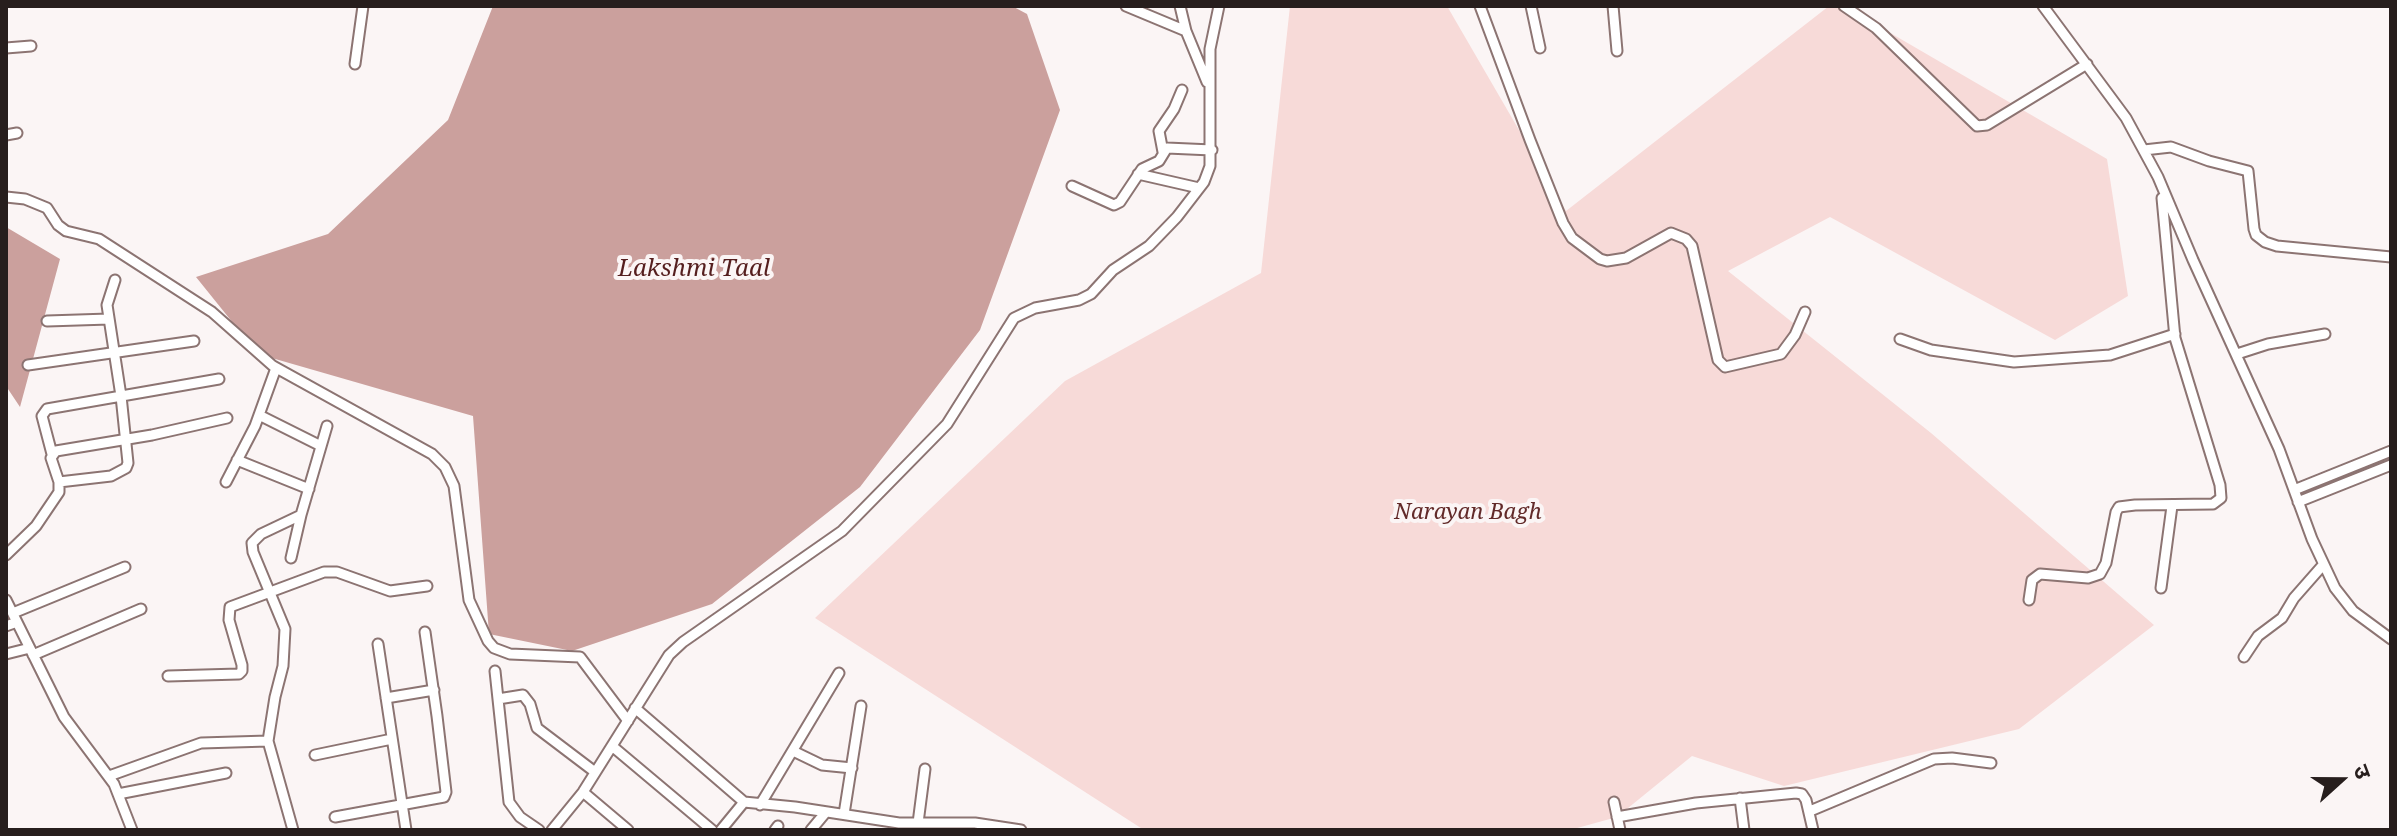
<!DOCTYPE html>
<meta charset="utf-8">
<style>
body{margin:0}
#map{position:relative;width:2397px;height:836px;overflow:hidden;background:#fbf5f5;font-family:"Noto Serif","Noto Sans Devanagari",serif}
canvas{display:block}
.frame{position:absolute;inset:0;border:8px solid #271e1d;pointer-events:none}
.north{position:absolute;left:2301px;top:740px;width:80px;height:80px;-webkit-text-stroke:6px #fbf5f5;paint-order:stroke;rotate:69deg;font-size:22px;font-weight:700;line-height:32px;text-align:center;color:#271e1d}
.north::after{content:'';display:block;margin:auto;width:28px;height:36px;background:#271e1d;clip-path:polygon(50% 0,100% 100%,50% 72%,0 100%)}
</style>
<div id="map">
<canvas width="2397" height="836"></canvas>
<div class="frame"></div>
<div class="north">उ</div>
</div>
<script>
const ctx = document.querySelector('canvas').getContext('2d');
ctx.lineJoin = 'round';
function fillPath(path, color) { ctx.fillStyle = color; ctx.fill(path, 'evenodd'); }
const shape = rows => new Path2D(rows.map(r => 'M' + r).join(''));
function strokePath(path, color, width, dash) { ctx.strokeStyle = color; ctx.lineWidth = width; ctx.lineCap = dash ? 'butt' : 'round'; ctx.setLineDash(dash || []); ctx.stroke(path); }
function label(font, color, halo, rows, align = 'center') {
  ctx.font = font + ' "Noto Serif",serif'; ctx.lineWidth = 8; ctx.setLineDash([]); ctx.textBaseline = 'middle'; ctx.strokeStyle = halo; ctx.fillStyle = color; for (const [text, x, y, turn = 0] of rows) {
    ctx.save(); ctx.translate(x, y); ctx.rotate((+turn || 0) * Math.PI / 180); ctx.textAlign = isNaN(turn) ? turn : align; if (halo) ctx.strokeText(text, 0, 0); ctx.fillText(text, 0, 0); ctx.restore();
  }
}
const green = shape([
 [1290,6,1447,6,1566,211,1829,6,1844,6,2107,159,2128,296,2055,340,1830,217,1728,271,1931,433,2154,625,2019,729,1784,786,1692,756,1617,817,1570,830,1144,830,815,618,1065,381,1261,273]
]);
const water = shape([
 [493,6,1012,6,1027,14,1060,110,980,330,860,487,712,604,572,651,489,634,473,416,258,354,196,277,328,234,448,120],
 [6,227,60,259,20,407,6,386]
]);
const street = shape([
 [1126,6,1186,31],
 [1180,6,1186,31,1207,82],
 [1480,6,1530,140,1563,223,1572,238,1600,259,1607,261,1626,258,1671,233,1686,239,1692,246,1718,360,1725,367,1781,354,1795,335,1805,312],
 [1531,6,1540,48],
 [1613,6,1617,51],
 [1844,6,1876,28,1977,126,1987,125,2087,64],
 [2043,6,2126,118,2158,177,2193,260,2279,449,2312,539,2335,588,2353,611,2391,639],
 [6,48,31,46],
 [355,64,363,6],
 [6,135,17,133],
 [2144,150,2171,147,2209,161,2248,171,2254,229,2256,235,2265,242,2277,246,2391,257],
 [1163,152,1159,131,1174,109,1182,90],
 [1138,174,1199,188],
 [1072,186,1114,205,1120,202,1142,169,1159,161,1167,148,1212,150],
 [6,197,25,199,47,208,58,225,66,231,99,239,212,312,273,366,432,454,445,467,454,486,469,600,488,641,494,648,510,654,580,657,628,721],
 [47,321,109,319],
 [1900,339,1931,350,2014,362,2110,355,2175,334],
 [2237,354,2268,344,2325,334],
 [28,365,194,341],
 [259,415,321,446],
 [52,454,42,416,47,409,219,379],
 [237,460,309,489],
 [59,482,111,476,126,468,128,463,121,396,107,305,115,280],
 [226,482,255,426,276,368],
 [2294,490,2391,451],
 [2298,502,2391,465],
 [6,555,36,526,59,492,59,482,51,458,56,451,152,435,227,418],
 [291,558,301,515],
 [2161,588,2172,506],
 [6,600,64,717,114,784,132,830],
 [2029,600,2032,580,2040,574,2088,578,2100,574,2106,563,2116,512,2119,507,2135,505,2213,504,2221,498,2220,485,2175,338,2162,198],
 [13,613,125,567],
 [6,626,17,622],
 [378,644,406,830],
 [6,654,30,648],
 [33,655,141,609],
 [2244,657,2258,636,2282,618,2294,598,2323,565],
 [495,671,509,802,520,817,539,830],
 [168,676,239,674,242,671,242,665,229,620,230,607,324,572,337,572,390,591,427,586],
 [386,698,434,690],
 [498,699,523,695,530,704,537,728,595,772],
 [635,708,744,802,795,807,899,823,975,823,1021,830],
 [612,746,712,830],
 [793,751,822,765,852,768],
 [315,755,392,739],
 [109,776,201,743,268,741],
 [583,792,628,830],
 [118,794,226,773],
 [1740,798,1744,830],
 [1614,802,1620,830],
 [760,805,839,673],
 [1810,811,1934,759,1952,758,1991,763],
 [844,814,861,706],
 [335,817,444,797,446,792,437,716,425,632],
 [1617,817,1696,803,1796,793,1802,794,1806,800,1813,830],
 [918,823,925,769],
 [293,830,268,741,275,697,283,666,285,629,253,552,252,543,261,534,301,515,327,426],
 [552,830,583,792,669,655,683,642,842,531,947,424,1014,318,1035,308,1079,300,1091,294,1113,270,1149,246,1177,217,1204,182,1210,166,1210,49,1219,6],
 [721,830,744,802],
 [775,830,778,826],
 [811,830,826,812]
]);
const parkNames = [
 ["Narayan Bagh",1468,513]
];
const waterNames = [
 ["Lakshmi Taal",694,269]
];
fillPath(green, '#f7dad8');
fillPath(water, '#cba09d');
strokePath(street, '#8c7472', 13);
strokePath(street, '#fff', 9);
label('italic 22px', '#622a29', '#fbf5f5', parkNames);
label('italic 24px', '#551e1e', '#fbf5f5', waterNames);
</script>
